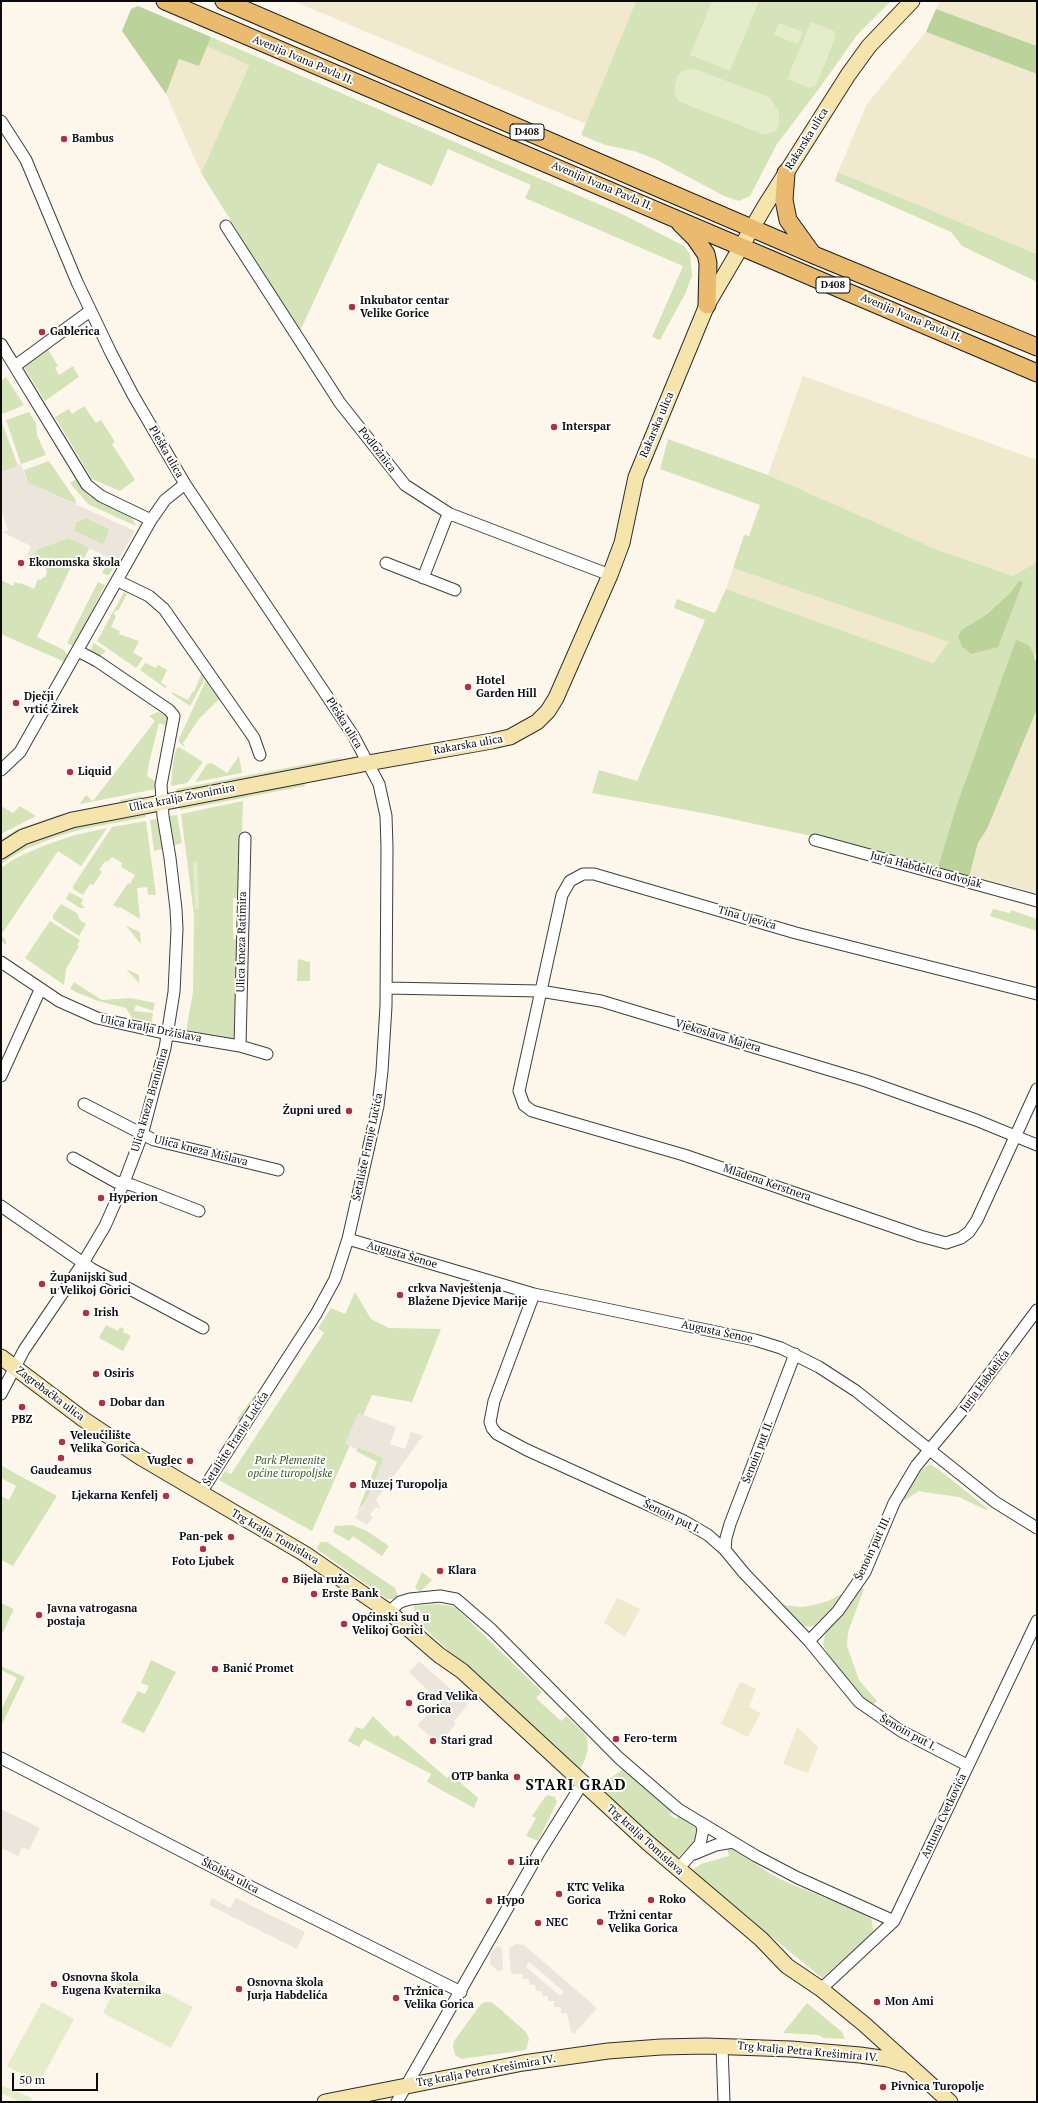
<!DOCTYPE html>
<meta charset="utf-8">
<style>
body{margin:0}
#map{position:relative;width:1038px;height:2103px;overflow:hidden;background:#fdf7eb;font-family:"PT Serif",serif}
canvas{display:block}
.frame{position:absolute;inset:0;border:2px solid #0b0b0b;pointer-events:none}
.scale{position:absolute;left:12px;top:2073px;width:86px;height:18px;box-sizing:border-box;border:2px solid #0b0b0b;border-top:0;padding-left:5px;font-size:12px;line-height:14px;white-space:nowrap;color:#0b0b0b;-webkit-text-stroke:3px #fff;paint-order:stroke}
</style>
<div id="map">
<canvas width="1038" height="2103"></canvas>
<div class="frame"></div>
<div class="scale">50 m</div>
</div>
<script>
const ctx = document.querySelector('canvas').getContext('2d');
ctx.lineJoin = 'round';
function fillPath(path, color) { ctx.fillStyle = color; ctx.fill(path, 'evenodd'); }
const shape = rows => new Path2D(rows.map(r => 'M' + r).join(''));
function strokePath(path, color, width, dash) { ctx.strokeStyle = color; ctx.lineWidth = width; ctx.lineCap = dash ? 'butt' : 'round'; ctx.setLineDash(dash || []); ctx.stroke(path); }
function label(font, color, halo, rows, align = 'center') {
  ctx.font = font + ' "PT Serif",serif'; ctx.lineWidth = 4; ctx.setLineDash([]); ctx.textBaseline = 'middle'; ctx.strokeStyle = halo; ctx.fillStyle = color; for (const [text, x, y, turn = 0] of rows) {
    ctx.save(); ctx.translate(x, y); ctx.rotate((+turn || 0) * Math.PI / 180); ctx.textAlign = isNaN(turn) ? turn : align; if (halo) ctx.strokeText(text, 0, 0); ctx.fillText(text, 0, 0); ctx.restore();
  }
}
const farmland = shape([
 [293,1,636,1,586,124],
 [940,1,1037,1,1037,46,936,9],
 [926,32,1037,74,1037,254,838,172,867,104],
 [207,46,249,64,201,173,166,94,179,59,199,66],
 [803,376,1037,460,1037,558,1035,563,1013,576,938,550,768,475],
 [733,568,808,593,949,642,933,663,726,589],
 [1037,709,1037,897,969,877,978,843,987,829],
 [617,1598,640,1609,625,1637,604,1623],
 [740,1682,756,1689,749,1707,761,1713,748,1737,721,1724],
 [797,1727,818,1747,808,1773,783,1764]
]);
const green = shape([
 [636,1,891,1,857,35,818,90,777,144,750,196,739,201,724,196,655,159,634,151,605,145,581,135],
 [211,37,622,214,684,246,690,254,692,276,685,294,660,340,652,337,683,266,525,198,531,185,448,149,432,186,378,163,300,331,201,173,249,65,207,46],
 [838,172,1037,254,1037,282,962,246,951,232,835,181],
 [48,349,58,366,55,368,59,375,73,366,79,377,45,401,24,367],
 [6,377,24,405,3,414,1,408,1,381],
 [84,406,96,423,101,420,115,442,112,444,135,480,120,491,92,479,55,417,69,409,72,414],
 [29,412,36,423,37,435,46,455,21,464,6,420],
 [2,423,18,466,1,472,1,425],
 [668,439,768,475,938,550,1013,576,1035,563,1037,558,1037,650,1034,658,1030,646,1016,639,956,807,937,870,816,837,708,814,592,793,599,770,637,781,705,620,674,608,677,599,715,613,726,589,933,663,949,642,733,568,744,535,749,536,760,505,660,469],
 [1019,581,971,654,962,647,958,637,961,630,987,614,1010,593],
 [49,461,75,499,76,504,28,483,24,470],
 [76,479,90,495,132,518,136,526,88,504,70,483],
 [86,518,108,528,109,531,104,543,101,544,74,531,76,522],
 [69,538,90,547,81,564,74,561,37,637,64,650,69,657,67,663,1,634,1,580,13,586,15,582,20,584,21,583,34,589,38,579,41,580,43,577,45,578,47,572,44,563,33,558,37,549],
 [110,557,117,562,109,575,107,575,102,573],
 [98,582,105,585,74,647,67,643],
 [124,592,127,594,118,611,116,610,114,614,116,616,111,627,120,631,119,634,139,641,133,653,143,658,136,668,97,641],
 [94,643,106,651,99,657,91,650],
 [145,663,156,668,158,665,167,670,161,683,167,686,165,688,140,670],
 [202,672,206,677,190,706,172,694,172,692,188,700,193,691,194,692],
 [207,678,220,698,199,719,183,743,185,748,178,741],
 [158,712,164,714,168,719,167,726,159,723,149,763,147,776,155,781,156,789,80,804,86,795,93,801,155,721,149,716],
 [179,747,203,762,187,783,171,786,173,763,176,749],
 [239,756,242,773,195,782,207,764,212,763,227,773],
 [339,758,343,760,177,793,176,789],
 [304,781,305,786,180,810,179,806],
 [142,796,143,800,121,804,120,800],
 [243,801,242,833,240,833,240,875,238,877,238,898,233,898,233,939,240,939,237,1017,233,1019,236,1022,234,1038,230,1040,186,1031,193,992,194,915,181,814],
 [1,806,13,813,20,806,36,816,1,834],
 [145,812,146,817,83,829,59,836,25,849,1,864,1,858,25,844,60,830],
 [61,814,64,816,1,844,1,839,18,829],
 [177,815,182,843,173,846,168,816],
 [157,819,163,849,154,851,150,820],
 [146,821,156,895,148,895,147,887,137,888,140,919,120,907,118,908,113,905,128,883,130,884,135,875,121,867,122,863,112,857,107,862,105,861,99,870,102,872,93,885,90,884,83,895,73,889,73,886,112,827],
 [107,828,81,866,58,851,1,935,6,940,6,945,1,941,1,868,14,859,45,845,75,835],
 [69,892,83,899,81,904,85,908,80,908,66,899],
 [61,904,77,913,80,920,86,924,79,936,53,919,53,915],
 [993,909,1010,913,1011,910,1037,919,1037,931,990,916],
 [50,921,80,940,77,945,79,946,66,969,64,985,25,958],
 [127,926,140,932,141,944,127,927],
 [298,959,310,962,310,981,297,981],
 [126,969,139,975,139,983],
 [74,982,102,1000,131,998,155,1003,153,1011,136,1005,134,1011,153,1013,152,1022,132,1018,126,1008,98,1001,78,993,70,989],
 [355,1292,371,1319,389,1328,441,1329,412,1402,372,1395,312,1531,219,1480,225,1471,231,1474,324,1333,318,1328,331,1308,345,1314],
 [106,1325,118,1331,120,1327,124,1329,123,1332,131,1336,123,1351,99,1338],
 [257,1392,260,1394,240,1421,237,1419],
 [358,1447,384,1458,368,1497,357,1513,377,1462,356,1451],
 [930,1464,942,1472,988,1509,986,1510,959,1497,923,1492,919,1491,905,1500,902,1499,918,1472],
 [2,1466,57,1496,13,1566,1,1560,1,1496,9,1500,16,1486,1,1478],
 [352,1525,367,1531,389,1546,382,1556,353,1536,349,1541,333,1532,335,1526],
 [320,1542,327,1542,395,1588,398,1597,394,1599,387,1599,318,1550,317,1548],
 [422,1572,432,1580,420,1592,415,1588],
 [862,1587,864,1589,848,1632,847,1646,859,1680,877,1701,872,1706,858,1694,845,1678,827,1653,823,1644,826,1631],
 [845,1592,846,1593,815,1625,810,1627,799,1625,782,1605,803,1607,814,1605,828,1601],
 [1,1603,14,1609,1,1636],
 [438,1604,452,1606,458,1610,542,1692,536,1698,561,1721,566,1716,583,1732,587,1737,588,1749,584,1762,578,1774,414,1618,414,1606],
 [151,1660,176,1672,144,1733,121,1722,138,1691,145,1694,149,1686,141,1683],
 [1,1666,25,1677,1,1726,1,1710,17,1678,1,1670],
 [373,1716,394,1737,397,1735,447,1778,451,1774,478,1798,474,1808,427,1782,431,1774,364,1739,359,1747,348,1741,356,1727,363,1729],
 [623,1769,672,1811,669,1814,676,1819,679,1816,699,1830,696,1840,680,1856,672,1860,595,1784,598,1778,603,1784],
 [548,1795,555,1797,557,1802,538,1841,526,1836,536,1818,532,1816,545,1797],
 [727,1848,735,1849,769,1873,788,1883,860,1911,871,1918,874,1933,822,1978,691,1871,701,1864,729,1856],
 [485,2002,491,2002,500,2009,526,2032,529,2039,526,2050,461,2059,455,2055,453,2047,454,2041,481,2004],
 [807,2003,842,2032,845,2039,823,2038,819,2035,783,2033]
]);
const forest = shape([
 [138,6,211,37,199,66,179,59,166,94,122,31,131,9],
 [936,9,1037,46,1037,74,926,32],
 [1019,581,1023,582,998,647,971,654,962,647,958,637,961,630,987,614,1010,593],
 [1016,639,1030,646,1037,664,1037,709,987,829,978,843,969,877,937,870,956,807]
]);
const pitch = shape([
 [712,1,759,1,730,71,690,55],
 [811,22,834,31,836,36,816,86,810,88,787,79],
 [779,23,803,32,798,44,774,35],
 [695,69,769,97,779,111,779,124,776,131,765,135,680,102,675,96,674,90,677,76,683,70],
 [193,862,197,862,199,909,195,909],
 [124,1972,193,2007,171,2048,103,2013],
 [42,2002,74,2019,39,2083,7,2066],
 [1,2085,32,2098,30,2102,21,2102,1,2093]
]);
const plaza = shape([
 [21,464,28,483,135,531,117,562,69,538,37,549,33,558,27,555,31,546,2,532,8,530,1,509,1,472],
 [86,518,108,528,109,531,104,543,101,544,74,531,76,522],
 [358,1413,396,1427,390,1444,405,1449,411,1432,423,1436,376,1500,380,1507,379,1509,376,1507,370,1514,373,1517,367,1525,355,1518,368,1497,384,1458,358,1447,357,1449,345,1444],
 [419,1661,468,1705,454,1721,456,1724,439,1744,417,1725,440,1702,409,1672],
 [1,1809,40,1828,29,1850,22,1847,18,1856,1,1848],
 [212,1898,230,1908,236,1898,305,1932,297,1949,209,1905],
 [516,1944,524,1945,597,2008,574,2034,571,2032,567,2013,561,2013,561,2007,554,2007,554,2001,548,2001,548,1996,542,1996,542,1991,536,1991,535,1985,529,1985,529,1979,523,1979,523,1974,511,1974,509,1950,510,1947],
 [529,1962,564,1992,560,1996,526,1967],
 [497,1946,502,1948,503,1970,498,1971,490,1964,490,1954]
]);
const minor = shape([
 [1,121,26,160,77,282,111,353,133,395,185,484,353,735,379,784,386,816,387,847,386,1006,382,1071,378,1106,348,1239,335,1279,316,1314,200,1494],
 [226,226,340,403,405,485,450,514,610,575],
 [1,344,87,485,101,496,151,520],
 [15,366,90,311],
 [386,563,455,590],
 [423,578,446,519,450,514],
 [118,581,149,596,164,609,254,738,260,755],
 [1,770,20,752,151,520,165,500,185,484],
 [815,840,1037,901],
 [1,962,59,1001,97,1018,168,1034,240,1046,267,1054],
 [386,988,540,991,601,1001,866,1081,976,1120,1037,1145],
 [1037,994,796,933,594,874,583,874,570,881,562,895,519,1091,524,1105,532,1111,684,1155,920,1236,946,1243,961,1238,969,1232,977,1220,1037,1089],
 [240,1046,245,838],
 [1,1076,40,990],
 [84,1104,154,1140,278,1170],
 [73,1158,116,1182,132,1185,199,1211],
 [1,1206,92,1269,203,1328],
 [348,1239,534,1294,755,1340,781,1348,819,1367,856,1391,995,1502,1037,1528],
 [534,1294,494,1401,490,1422,492,1428,497,1434,527,1450,684,1521,708,1535,725,1550,744,1573,809,1641,859,1702,901,1731,967,1765],
 [1,1394,24,1350,83,1263,105,1226,123,1185,142,1135,165,1048,174,992,177,929,176,909,170,858,163,816,161,785,174,716,169,710,97,661,78,651],
 [725,1550,726,1538,730,1524,795,1354],
 [389,1612,400,1602,410,1599,440,1596,456,1599,492,1630,619,1758,678,1809,756,1856,798,1878,894,1921],
 [809,1641,838,1611,865,1572,894,1503,916,1466,961,1412,1037,1310],
 [1,1758,261,1892,461,1992],
 [694,1854,716,1845,733,1842],
 [678,1869,700,1844,703,1830,701,1823],
 [821,1989,894,1921,1037,1621],
 [722,2046,724,2102],
 [397,2102,540,1851,582,1784]
]);
const secondary = shape([
 [1,851,23,837,72,820,368,763,492,741,510,737,537,722,548,711,556,698,610,575,622,543,636,477,707,305,765,206,848,75,869,46,912,1],
 [1,1357,83,1419,140,1457,305,1554,389,1612,439,1655,462,1671,648,1843,761,1939,787,1966,821,1989,864,2024,950,2102],
 [325,2102,523,2063,608,2051,661,2047,706,2046,791,2049,860,2055,888,2059,904,2064]
]);
const primary = shape([
 [165,1,1037,373],
 [224,1,814,255,1037,347],
 [786,173,784,200,788,220,811,252],
 [680,223,695,238,706,254,708,263,707,305]
]);
const markers = [
 [64,139,4,"#ac3248"],
 [352,307,4,"#ac3248"],
 [42,332,4,"#ac3248"],
 [554,427,4,"#ac3248"],
 [21,563,4,"#ac3248"],
 [468,687,4,"#ac3248"],
 [16,703,4,"#ac3248"],
 [70,772,4,"#ac3248"],
 [349,1111,4,"#ac3248"],
 [101,1198,4,"#ac3248"],
 [42,1284,4,"#ac3248"],
 [400,1295,4,"#ac3248"],
 [86,1313,4,"#ac3248"],
 [96,1374,4,"#ac3248"],
 [102,1403,4,"#ac3248"],
 [22,1407,4,"#ac3248"],
 [62,1442,4,"#ac3248"],
 [61,1458,4,"#ac3248"],
 [190,1461,4,"#ac3248"],
 [353,1485,4,"#ac3248"],
 [166,1496,4,"#ac3248"],
 [231,1537,4,"#ac3248"],
 [203,1549,4,"#ac3248"],
 [440,1571,4,"#ac3248"],
 [285,1580,4,"#ac3248"],
 [314,1594,4,"#ac3248"],
 [39,1615,4,"#ac3248"],
 [344,1624,4,"#ac3248"],
 [215,1669,4,"#ac3248"],
 [409,1703,4,"#ac3248"],
 [616,1739,4,"#ac3248"],
 [433,1741,4,"#ac3248"],
 [517,1777,4,"#ac3248"],
 [511,1862,4,"#ac3248"],
 [559,1894,4,"#ac3248"],
 [651,1900,4,"#ac3248"],
 [489,1901,4,"#ac3248"],
 [600,1922,4,"#ac3248"],
 [538,1923,4,"#ac3248"],
 [54,1984,4,"#ac3248"],
 [239,1989,4,"#ac3248"],
 [396,1998,4,"#ac3248"],
 [877,2002,4,"#ac3248"],
 [883,2087,4,"#ac3248"]
];
const shields = [
 [527,132,34],
 [833,285,34]
];
const shieldNames = [
 ["D408",527,132],
 ["D408",833,285]
];
const streetNames = [
 ["Avenija Ivana Pavla II.",303,60,23],
 ["Rakarska ulica",807,139,-58],
 ["Avenija Ivana Pavla II.",602,186,23],
 ["Avenija Ivana Pavla II.",911,318,23],
 ["Rakarska ulica",657,425,-67],
 ["Podložnica",377,450,52],
 ["Pleška ulica",166,452,60],
 ["Pleška ulica",344,723,58],
 ["Rakarska ulica",468,745,-10],
 ["Ulica kralja Zvonimira",182,798,-11],
 ["Jurja Habdelića odvojak",926,870,15],
 ["Tina Ujevića",747,918,16],
 ["Ulica kneza Ratimira",242,942,-89],
 ["Ulica kralja Držislava",151,1029,11],
 ["Vjekoslava Majera",718,1036,17],
 ["Ulica kneza Branimira",150,1100,-74],
 ["Šetalište Franje Lučića",368,1147,-78],
 ["Ulica kneza Mislava",201,1151,14],
 ["Mladena Kerstnera",767,1183,19],
 ["Augusta Šenoe",402,1255,16],
 ["Augusta Šenoe",717,1332,12],
 ["Jurja Habdelića",985,1381,-53],
 ["Zagrebačka ulica",50,1394,37],
 ["Šetalište Franje Lučića",236,1439,-57],
 ["Šenoin put II.",758,1452,-69],
 ["Šenoin put I.",672,1517,26],
 ["Trg kralja Tomislava",275,1537,30],
 ["Šenoin put III.",873,1548,-65],
 ["Šenoin put I.",908,1733,29],
 ["Antuna Cvetkovića",944,1816,-65],
 ["Trg kralja Tomislava",645,1840,42],
 ["Školska ulica",230,1876,28],
 ["Trg kralja Petra Krešimira IV.",808,2052,5],
 ["Trg kralja Petra Krešimira IV.",486,2071,-10]
];
const poiNames = [
 ["Bambus",72,139],
 ["Inkubator centar",360,301],
 ["Velike Gorice",360,314],
 ["Gablerica",50,332],
 ["Interspar",562,427],
 ["Ekonomska škola",29,563],
 ["Hotel",476,681],
 ["Garden Hill",476,694],
 ["Dječji",24,697],
 ["vrtić Žirek",24,710],
 ["Liquid",78,772],
 ["Župni ured",341,1111,"right"],
 ["Hyperion",109,1198],
 ["Županijski sud",50,1278],
 ["u Velikoj Gorici",50,1291],
 ["crkva Navještenja",408,1289],
 ["Blažene Djevice Marije",408,1302],
 ["Irish",94,1313],
 ["Osiris",104,1374],
 ["Dobar dan",110,1403],
 ["PBZ",22,1420,"center"],
 ["Veleučilište",70,1436],
 ["Velika Gorica",70,1449],
 ["Vuglec",182,1461,"right"],
 ["Gaudeamus",61,1471,"center"],
 ["Muzej Turopolja",361,1485],
 ["Ljekarna Kenfelj",158,1496,"right"],
 ["Pan-pek",223,1537,"right"],
 ["Foto Ljubek",203,1562,"center"],
 ["Klara",448,1571],
 ["Bijela ruža",293,1580],
 ["Erste Bank",322,1594],
 ["Javna vatrogasna",47,1609],
 ["postaja",47,1622],
 ["Općinski sud u",352,1618],
 ["Velikoj Gorici",352,1631],
 ["Banić Promet",223,1669],
 ["Grad Velika",417,1697],
 ["Gorica",417,1710],
 ["Fero-term",624,1739],
 ["Stari grad",441,1741],
 ["OTP banka",509,1777,"right"],
 ["Lira",519,1862],
 ["KTC Velika",567,1888],
 ["Gorica",567,1901],
 ["Roko",659,1900],
 ["Hypo",497,1901],
 ["Tržni centar",608,1916],
 ["Velika Gorica",608,1929],
 ["NEC",546,1923],
 ["Osnovna škola",62,1978],
 ["Eugena Kvaternika",62,1991],
 ["Osnovna škola",247,1983],
 ["Jurja Habdelića",247,1996],
 ["Tržnica",404,1992],
 ["Velika Gorica",404,2005],
 ["Mon Ami",885,2002],
 ["Pivnica Turopolje",891,2087]
];
const parkNames = [
 ["Park Plemenite",290,1461],
 ["općine turopoljske",290,1474]
];
const districtNames = [
 ["STARI GRAD",576,1786]
];
fillPath(farmland, '#f0e9ce');
fillPath(green, '#d5e3b9');
fillPath(forest, '#bbd29a');
fillPath(pitch, '#e4ecca');
fillPath(plaza, '#ebe5dc');
strokePath(minor, '#3e3e3e', 13);
strokePath(secondary, '#2d2d2d', 17);
strokePath(primary, '#1c1c1c', 19);
strokePath(minor, '#fff', 11);
strokePath(secondary, '#f6e4ad', 15);
strokePath(primary, '#eabb6e', 17);
for (const [x, y, r, color] of markers) { const dot = new Path2D(); dot.arc(x, y, r, 0, 2 * Math.PI); ctx.fillStyle = color; ctx.fill(dot); strokePath(dot, '#fff', 1.5); }
for (const [x, y, w] of shields) { const box = new Path2D(); box.roundRect(x - w / 2, y - 8, w, 16, 3); ctx.fillStyle = '#fff'; ctx.fill(box); strokePath(box, '#0b0b0b', 1); }
label('bold 10px', '#0b0b0b', null, shieldNames);
label('11px', '#0b0b0b', '#fff', streetNames);
label('bold 11px', '#0b0b0b', '#fff', poiNames, 'left');
label('italic 11px', '#365b23', '#fff', parkNames);
ctx.letterSpacing = '1px';
label('bold 15px', '#0b0b0b', '#fff', districtNames);
ctx.letterSpacing = '0px';
</script>
